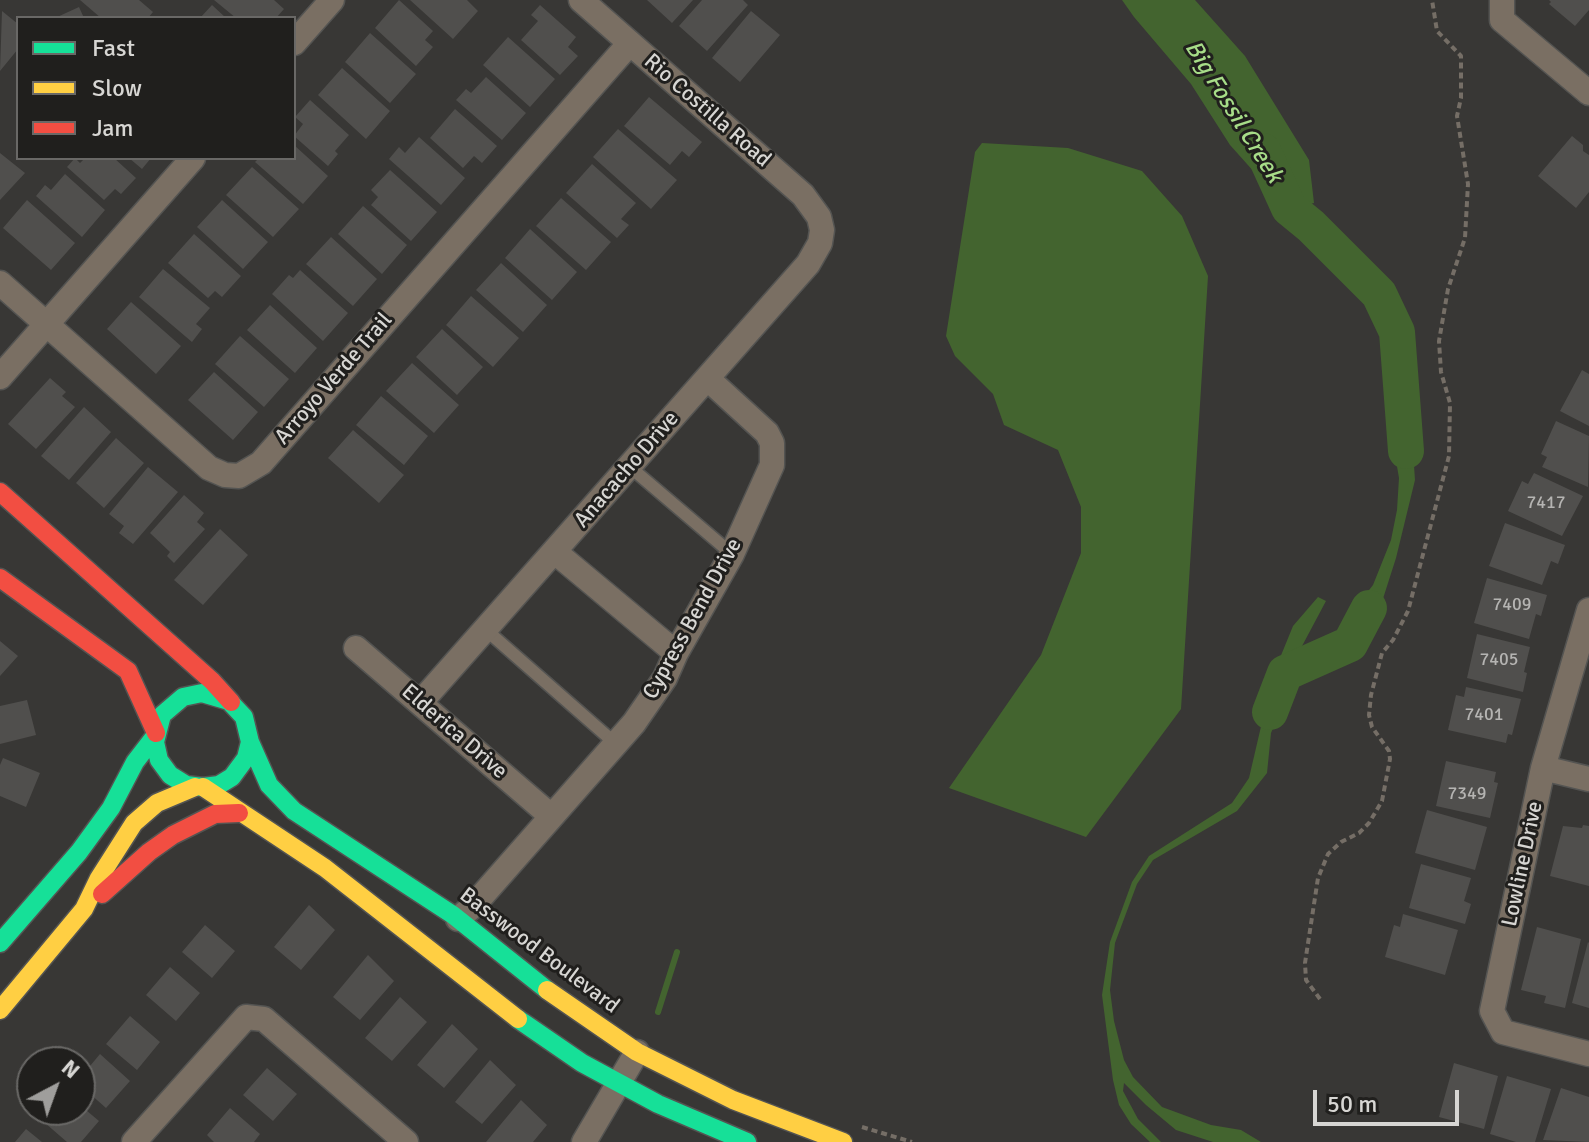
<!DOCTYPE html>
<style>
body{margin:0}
#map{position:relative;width:1589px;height:1142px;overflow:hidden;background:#383735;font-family:Signika,sans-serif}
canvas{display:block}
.legend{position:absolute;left:16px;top:16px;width:280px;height:144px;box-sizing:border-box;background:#201f1d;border:2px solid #696866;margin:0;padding:10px 14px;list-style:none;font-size:24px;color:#d7d6d3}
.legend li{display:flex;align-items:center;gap:16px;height:40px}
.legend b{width:40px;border:2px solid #696866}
.north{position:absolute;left:16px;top:1046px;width:80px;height:80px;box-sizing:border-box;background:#201f1d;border:2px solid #696866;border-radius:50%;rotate:41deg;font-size:22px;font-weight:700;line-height:32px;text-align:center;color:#d7d6d3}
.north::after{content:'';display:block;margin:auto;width:28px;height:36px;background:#9f9e9c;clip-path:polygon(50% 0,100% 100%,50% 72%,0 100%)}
.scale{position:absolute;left:1313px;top:1090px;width:146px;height:36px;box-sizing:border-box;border:4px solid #d7d6d3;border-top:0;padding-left:10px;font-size:24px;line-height:28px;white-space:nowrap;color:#d7d6d3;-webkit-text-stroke:6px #201f1d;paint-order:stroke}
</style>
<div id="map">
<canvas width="1589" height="1142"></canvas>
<ul class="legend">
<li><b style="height:10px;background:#16e098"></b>Fast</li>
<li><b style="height:10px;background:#ffcf43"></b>Slow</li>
<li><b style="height:10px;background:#f24e42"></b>Jam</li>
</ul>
<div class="north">N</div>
<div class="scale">50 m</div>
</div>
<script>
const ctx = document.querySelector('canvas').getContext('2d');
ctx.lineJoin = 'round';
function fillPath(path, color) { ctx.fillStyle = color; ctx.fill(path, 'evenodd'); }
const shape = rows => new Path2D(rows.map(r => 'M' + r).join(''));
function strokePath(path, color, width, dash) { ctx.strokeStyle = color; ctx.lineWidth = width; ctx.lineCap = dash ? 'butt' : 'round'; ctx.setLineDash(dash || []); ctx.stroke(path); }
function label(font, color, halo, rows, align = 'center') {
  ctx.font = font + ' Signika,sans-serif'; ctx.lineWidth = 6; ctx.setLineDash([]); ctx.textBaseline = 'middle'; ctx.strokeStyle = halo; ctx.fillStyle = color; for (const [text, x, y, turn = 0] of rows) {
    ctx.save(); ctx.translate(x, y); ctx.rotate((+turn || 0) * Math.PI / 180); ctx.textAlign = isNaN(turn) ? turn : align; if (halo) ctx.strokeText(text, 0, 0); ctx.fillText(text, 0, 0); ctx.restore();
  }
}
const water = shape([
 [1122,0,1195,0,1245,56,1309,160,1314,203,1302,206,1264,183,1230,145,1191,84,1134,17],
 [982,143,1068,148,1142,171,1182,216,1208,276,1181,709,1086,837,949,788,1041,655,1081,553,1081,507,1058,450,1004,425,993,394,955,356,946,336,975,152],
 [1401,403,1410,408,1415,480,1396,558,1380,608,1356,651,1338,658,1348,617,1373,585,1391,540,1397,510,1399,478,1394,449,1394,424],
 [1318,597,1326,601,1293,663,1284,702,1271,733,1267,773,1237,811,1153,860,1137,884,1115,943,1110,990,1114,1021,1124,1060,1133,1077,1162,1107,1211,1125,1241,1130,1261,1142,1213,1142,1176,1130,1146,1105,1124,1083,1123,1091,1138,1119,1161,1142,1150,1142,1131,1124,1119,1105,1113,1080,1102,995,1110,942,1132,882,1149,856,1232,803,1249,778,1273,675,1293,626]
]);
const stream = shape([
 [658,1012,677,952]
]);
const river = shape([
 [1263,151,1289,208,1311,226,1379,294,1397,332,1406,451],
 [1270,712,1285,673,1350,644,1369,608]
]);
const building = shape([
 [80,0,139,0,153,12,148,18,101,18],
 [214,0,274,0,284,9,276,18,236,18],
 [399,0,433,31,425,40,433,47,416,66,375,28],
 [410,0,467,0,478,11,453,39],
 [647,0,693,0,672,23],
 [702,0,743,0,748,5,707,51,679,26],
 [1549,0,1589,0,1589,10,1575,26,1549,4,1551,2],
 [212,5,226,18,200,18],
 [540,5,576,37,568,47,578,56,560,75,521,40,538,21,531,15],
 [79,7,84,18,55,18],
 [2,11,18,24,18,49,0,71],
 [751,11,780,35,740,82,712,58],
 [370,33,416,74,390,103,345,62],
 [508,37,555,79,530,107,483,65],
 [342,68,390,111,366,139,318,95],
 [486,77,526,113,502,140,456,100,466,89,471,93],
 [649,97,702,142,689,157,682,151,670,165,624,126],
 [310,100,349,135,335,151,338,154,328,166,294,136,303,124,295,117],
 [455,109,497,146,482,163,474,156,463,168,430,138],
 [618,129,677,180,651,209,593,157],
 [1572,136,1583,145,1583,151,1589,155,1589,192,1576,208,1538,176],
 [419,137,465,178,441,205,389,159,399,147,405,153],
 [294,145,328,176,303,204,255,162,259,158,294,158],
 [0,153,25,173,0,200],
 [75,158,80,163,85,158,114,158,136,178,121,194,115,189,104,200,67,167],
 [129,158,151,158,142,169],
 [592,164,636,203,621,219,629,225,617,238,566,193],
 [252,167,299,209,273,237,226,195],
 [390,170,437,212,411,241,371,205,378,197,371,190],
 [65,174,105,210,82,237,36,196,45,185,51,190],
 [561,198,611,242,586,270,536,226],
 [27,200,75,243,51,270,3,228],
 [222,200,268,242,243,269,197,227],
 [363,206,407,245,382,274,338,234],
 [530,229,577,272,552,300,505,258],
 [194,234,241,276,222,297,215,291,208,298,168,263],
 [331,237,377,279,353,306,306,264],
 [501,263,547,305,523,332,476,290],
 [163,269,210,308,196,324,202,329,192,342,139,297],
 [300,270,348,313,323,341,272,294,289,275,293,278],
 [471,296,519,338,493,367,446,325],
 [131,302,181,346,156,374,107,329],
 [270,305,317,348,295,373,247,330],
 [442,329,483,367,457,395,416,357],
 [240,336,289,379,264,407,215,364],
 [412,363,459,405,434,433,386,391],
 [1582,370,1589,374,1589,426,1560,411],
 [214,372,258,412,233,440,188,400],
 [50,378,66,392,62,396,75,407,36,449,8,424],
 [381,396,428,436,404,465,356,425],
 [84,407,111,432,69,480,41,456],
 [1556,421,1589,436,1588,487,1542,467,1547,457,1541,454],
 [353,430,404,475,379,503,328,458],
 [116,438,144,463,104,508,76,483],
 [148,467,178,492,133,544,119,533,124,526,109,514],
 [1534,473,1583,496,1562,536,1508,511,1522,481,1528,484],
 [184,495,204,513,197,522,205,529,174,563,167,556,170,552,150,533],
 [1505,523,1565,545,1558,564,1551,561,1542,585,1489,566],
 [220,529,248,555,203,605,174,580],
 [1487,578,1547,595,1541,616,1536,614,1529,639,1474,623],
 [1477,634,1530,647,1524,672,1527,673,1523,692,1467,678],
 [0,641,18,656,0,676],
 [1466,687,1521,699,1512,735,1508,734,1506,743,1448,730,1456,695,1464,697],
 [27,700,36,735,0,744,0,706],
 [3,758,40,773,26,807,0,796,0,765],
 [1446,761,1496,772,1494,782,1498,783,1490,818,1436,806],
 [1427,810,1487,827,1475,870,1415,853],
 [1583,825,1589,826,1589,886,1550,876,1563,826,1582,828],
 [1421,864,1471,878,1464,901,1471,904,1465,924,1409,908],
 [309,905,335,930,301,970,274,947],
 [1403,914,1458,930,1445,975,1385,957,1394,925,1400,927],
 [205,925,235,951,212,978,182,952],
 [1537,927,1581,939,1565,1008,1544,1003,1546,996,1521,990],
 [1588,942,1589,943,1589,1008,1572,1003],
 [368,955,394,981,360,1020,333,997],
 [170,967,200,993,176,1021,146,995],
 [400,997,427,1022,392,1061,365,1038],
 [130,1016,160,1042,137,1070,106,1044],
 [452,1024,478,1049,444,1088,417,1065],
 [100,1054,130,1081,106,1108,80,1085,80,1078],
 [490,1060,516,1085,482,1124,455,1102],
 [1454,1063,1498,1076,1484,1129,1439,1117],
 [267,1068,297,1094,273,1121,243,1095],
 [1507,1076,1551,1089,1535,1142,1516,1142,1490,1134],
 [1561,1088,1589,1097,1589,1142,1543,1140],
 [521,1100,547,1125,533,1142,486,1142],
 [80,1105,99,1121,81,1142,67,1142,45,1123,56,1110,80,1110],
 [230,1108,260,1134,254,1142,214,1142,207,1135],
 [26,1129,42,1142,15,1142]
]);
const path = shape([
 [1320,999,1306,980,1305,963,1318,878,1328,854,1341,842,1359,833,1369,823,1382,801,1390,759,1389,751,1372,727,1369,715,1371,695,1382,653,1393,640,1408,611,1449,456,1450,403,1441,372,1439,341,1448,289,1465,238,1468,184,1457,116,1461,98,1461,56,1437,31,1432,0],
 [862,1127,912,1142]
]);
const lane = shape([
 [630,467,732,554],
 [485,629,616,744]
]);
const street = shape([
 [1502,0,1502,20,1589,93],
 [294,43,332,0],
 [0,283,209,468,225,475,239,476,261,463,630,43],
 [0,377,193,158],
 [555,552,676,653],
 [1589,610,1543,768,1492,1011,1503,1032,1589,1054],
 [356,648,551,816],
 [420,703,808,264,820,243,822,230,819,217,803,195,581,0],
 [1543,768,1589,779],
 [458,919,473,906,634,723,665,678,676,653,732,554,772,465,772,443,767,433,708,379],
 [134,1142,246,1017,264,1019,406,1142],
 [584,1142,637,1052]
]);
const fast = shape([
 [250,742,246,758,232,777,219,785,203,787,186,785,170,775,159,760,155,742,162,715,183,697,202,693,229,701,244,717,250,742,269,785,294,811,453,915,547,990],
 [0,943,79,852,111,808,135,762,155,736],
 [518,1019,582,1063,658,1104,747,1142]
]);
const slow = shape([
 [203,787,325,868,518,1019],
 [547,990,637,1052,733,1100,843,1142],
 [0,1010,84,909,99,878,134,823,157,803,195,787]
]);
const jam = shape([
 [0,492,212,681,231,702],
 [0,578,128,671,156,733],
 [102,894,149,852,173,835,215,814,239,813]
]);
const numberNames = [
 ["7417",1546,503],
 ["7409",1512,605],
 ["7405",1499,660],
 ["7401",1484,715],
 ["7349",1467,794]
];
const streetNames = [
 ["Rio Costilla Road",707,111,41],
 ["Arroyo Verde Trail",334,379,-49],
 ["Anacacho Drive",627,470,-49],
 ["Cypress Bend Drive",693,619,-61],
 ["Elderica Drive",454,732,41],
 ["Lowline Drive",1523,864,-78],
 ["Basswood Boulevard",539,951,37]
];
const waterNames = [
 ["Big Fossil Creek",1233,112,58]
];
fillPath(water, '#43642f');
strokePath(stream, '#43642f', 6);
strokePath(river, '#43642f', 36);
fillPath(building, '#504f4d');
strokePath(lane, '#545452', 15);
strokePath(street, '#545452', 27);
strokePath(fast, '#545452', 21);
strokePath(slow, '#545452', 21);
strokePath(jam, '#545452', 21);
strokePath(path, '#756e66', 4, [6, 4]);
strokePath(lane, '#7a6f63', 12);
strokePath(street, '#7a6f63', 24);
strokePath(fast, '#16e098', 18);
strokePath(slow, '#ffcf43', 18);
strokePath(jam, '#f24e42', 18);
label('18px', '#b5b4b2', null, numberNames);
label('22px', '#d7d6d3', '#201f1d', streetNames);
label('italic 24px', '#a7dd88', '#201f1d', waterNames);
</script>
